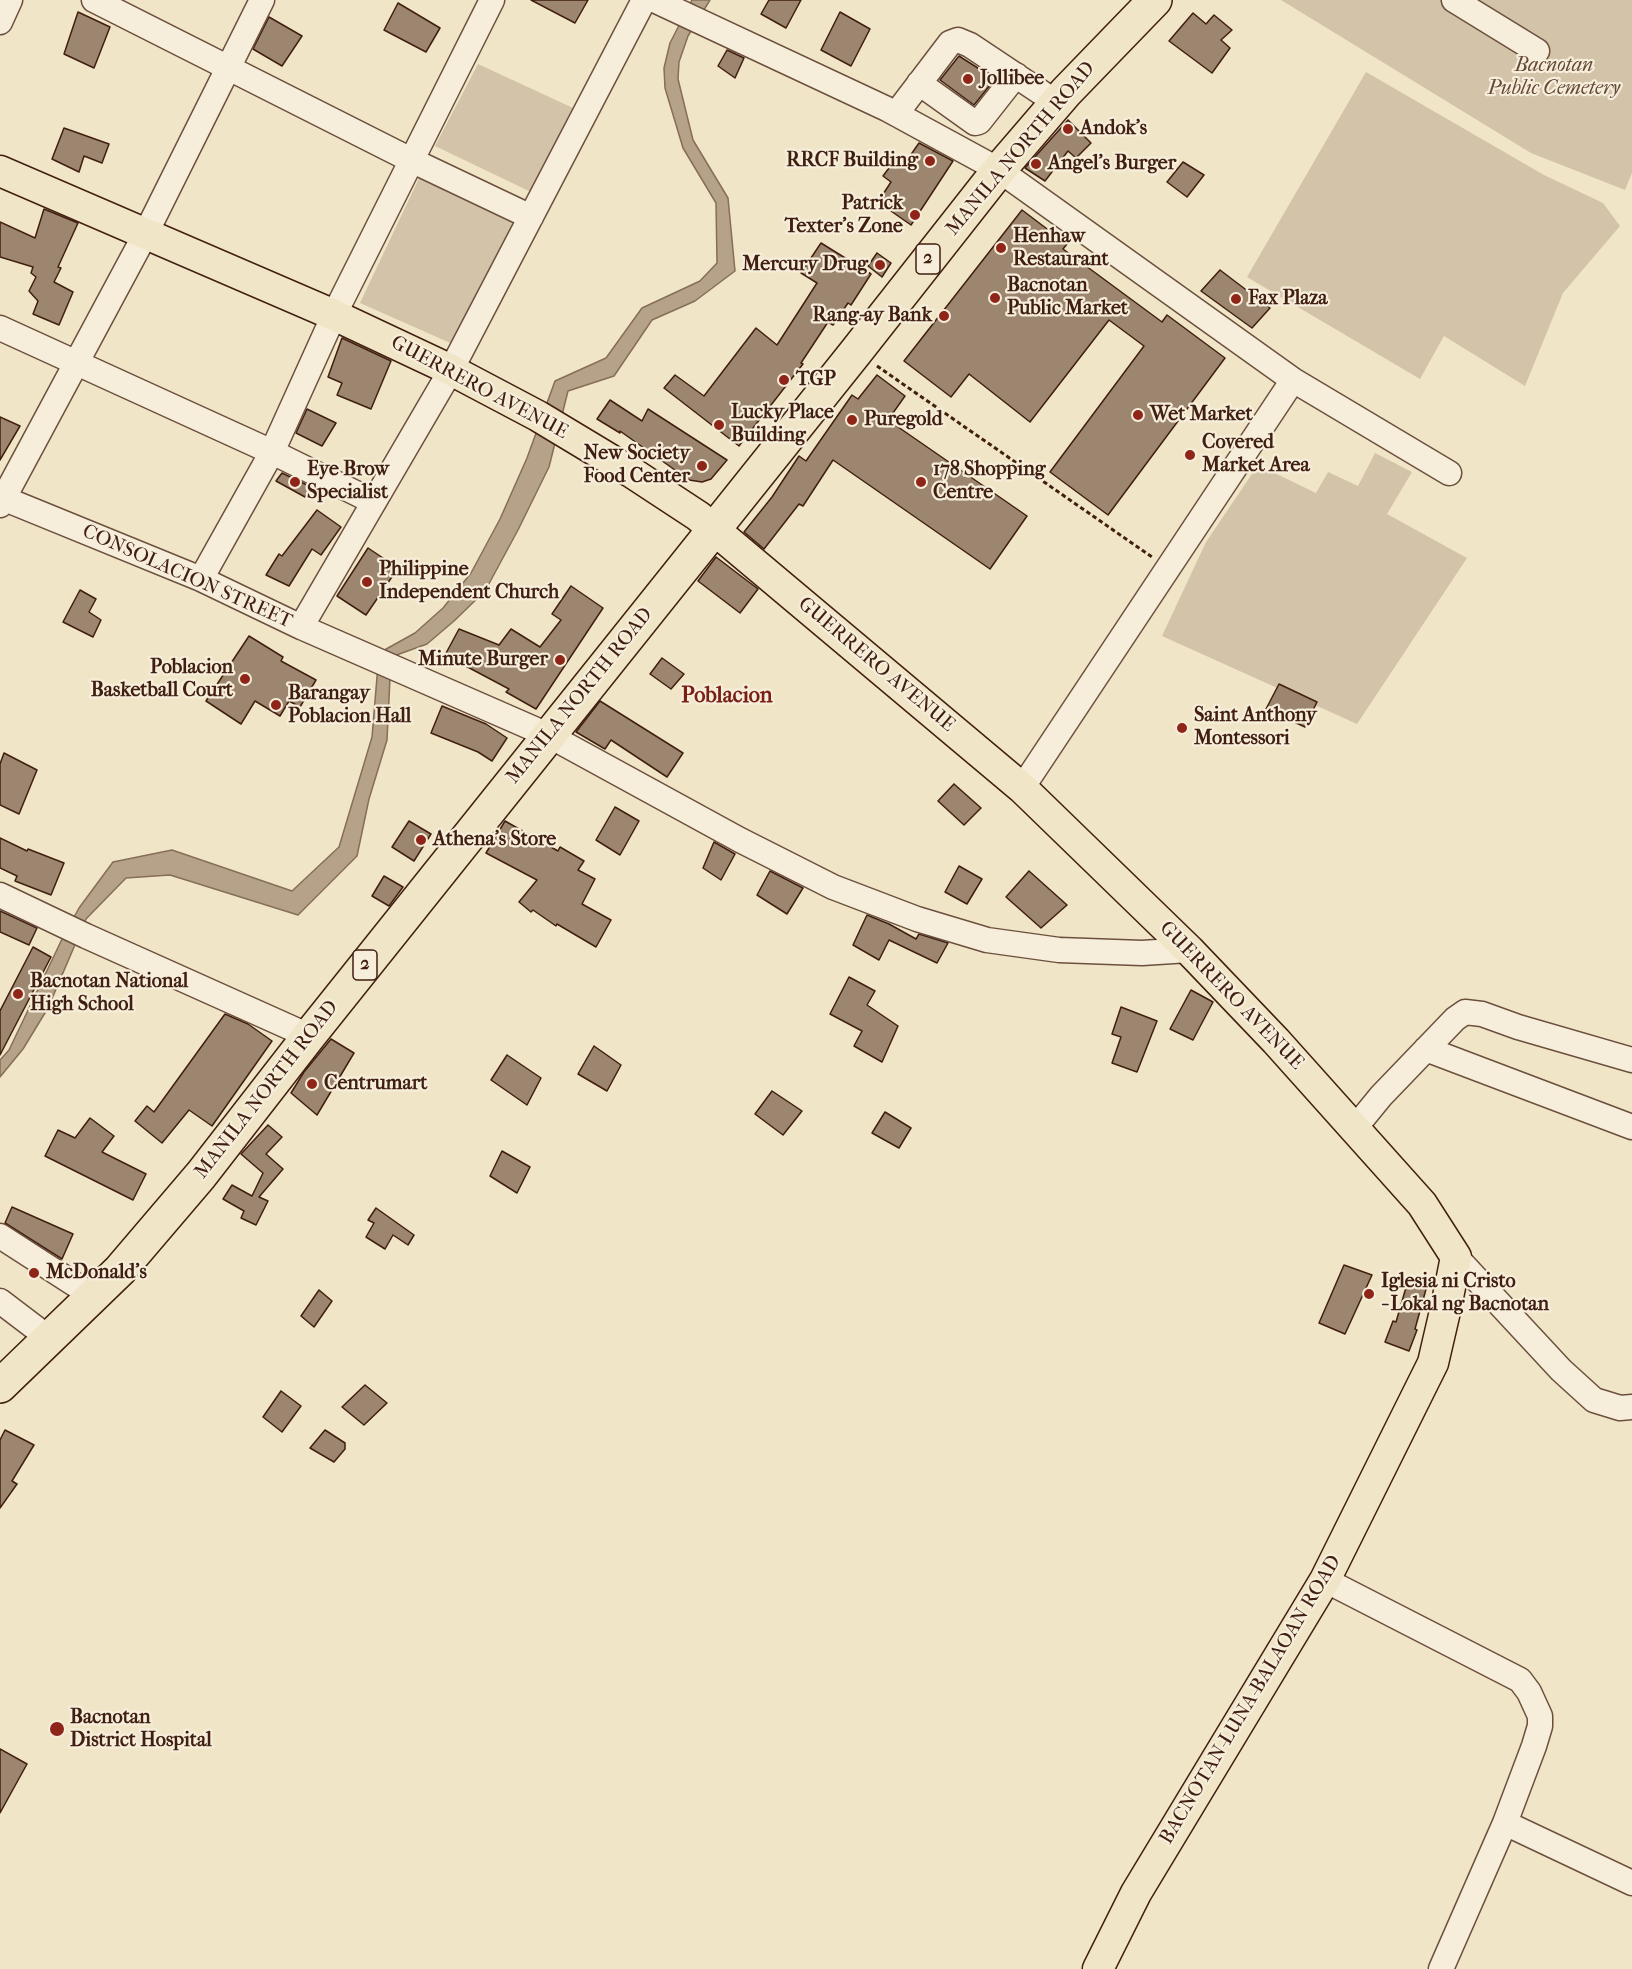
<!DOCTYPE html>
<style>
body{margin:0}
canvas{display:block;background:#f1e5c7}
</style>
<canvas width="1632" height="1969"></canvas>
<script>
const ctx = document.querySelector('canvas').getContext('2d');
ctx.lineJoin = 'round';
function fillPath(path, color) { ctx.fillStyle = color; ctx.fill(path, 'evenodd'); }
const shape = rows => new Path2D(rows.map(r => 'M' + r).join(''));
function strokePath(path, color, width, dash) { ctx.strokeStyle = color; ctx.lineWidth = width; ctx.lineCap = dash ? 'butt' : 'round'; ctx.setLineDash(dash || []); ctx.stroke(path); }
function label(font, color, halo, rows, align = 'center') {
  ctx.font = font + ' "IM FELL French Canon",serif'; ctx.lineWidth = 4.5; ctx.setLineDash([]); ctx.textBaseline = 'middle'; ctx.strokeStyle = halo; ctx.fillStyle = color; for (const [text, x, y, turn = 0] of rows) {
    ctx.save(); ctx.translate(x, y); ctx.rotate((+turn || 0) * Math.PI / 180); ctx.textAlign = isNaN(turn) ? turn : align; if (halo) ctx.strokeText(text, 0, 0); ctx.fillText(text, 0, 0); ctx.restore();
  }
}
const green = shape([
 [1281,0,1632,0,1632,173,1625,190,1531,153],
 [478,64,573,108,531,192,435,146],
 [1366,72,1544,175,1603,203,1620,226,1563,293,1525,386,1444,336,1420,379,1247,277],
 [421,174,524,216,457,346,360,303],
 [1375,453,1412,472,1387,514,1467,558,1357,724,1162,636,1206,542,1258,465,1316,493,1328,472,1358,486]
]);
const water = shape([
 [692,0,710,0,688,36,679,62,678,79,693,140,728,198,735,271,695,301,652,320,614,376,568,391,549,467,518,530,485,591,454,621,427,644,391,657,387,740,369,799,357,856,298,915,170,875,126,878,86,919,48,1008,23,1049,0,1077,0,1060,9,1050,63,937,79,908,113,862,172,850,292,891,339,847,372,737,379,653,415,633,443,608,471,573,500,519,527,458,555,381,606,358,642,308,700,281,717,263,716,203,683,148,665,88,664,68,670,43,692,0]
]);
const building = shape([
 [531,0,588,0,575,23,531,0],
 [769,0,801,0,786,28,761,14,769,0],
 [398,3,440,28,426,52,384,30,398,3],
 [78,12,110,27,94,68,64,54,78,12],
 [840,12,870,29,851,66,821,50,840,12],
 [1193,13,1206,24,1214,15,1232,30,1221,40,1230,48,1212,73,1169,41,1193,13],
 [269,17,302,36,282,66,253,49,269,17],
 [727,50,744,58,735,78,718,66,727,50],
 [959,56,995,79,974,105,940,80,959,56],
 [1068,120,1091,143,1076,158,1068,151,1045,181,1025,168,1068,120],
 [64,128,109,144,102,163,84,156,79,172,52,159,64,128],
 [919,143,953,161,911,225,878,202,891,182,883,176,895,160,903,166,919,143],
 [1183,162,1204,175,1187,197,1167,182,1183,162],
 [44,209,78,223,58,267,61,268,54,282,73,292,59,325,33,314,38,301,29,291,36,277,31,273,33,267,0,257,0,222,35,238,44,209],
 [1022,210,1067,244,1063,249,1162,322,1167,315,1225,358,1108,515,1050,472,1144,346,1109,320,1030,422,969,374,951,397,904,361,1022,210],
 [821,243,871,274,851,305,848,303,833,325,828,322,801,363,803,364,739,446,664,388,675,375,704,396,756,328,777,345,817,283,801,273,821,243],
 [877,253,891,263,882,277,868,266,877,253],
 [1220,270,1270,308,1252,328,1201,291,1220,270],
 [342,338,391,361,371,409,337,395,342,383,328,377,342,338],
 [877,375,905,396,888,420,1027,516,990,569,833,460,803,506,799,504,764,549,744,532,772,497,799,456,806,461,852,395,858,399,877,375],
 [610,400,642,421,648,409,727,460,711,479,702,482,689,480,620,431,620,433,597,419,610,400],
 [307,409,336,423,322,446,296,433,307,409],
 [0,417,20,426,0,460,0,417],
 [282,473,311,487,305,497,276,481,282,473],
 [317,510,341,527,321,555,312,549,289,586,266,575,279,554,282,556,317,510],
 [368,548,398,568,366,615,337,596,368,548],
 [716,557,758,589,740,613,698,581,716,557],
 [571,586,603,608,536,709,506,692,509,689,445,655,459,629,499,645,511,629,540,647,561,620,552,614,571,586],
 [80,590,96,599,89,612,101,620,93,637,63,622,80,590],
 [249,636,283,657,281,661,316,680,300,707,289,701,280,716,255,701,241,724,206,701,249,636],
 [662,658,684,674,671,689,650,674,662,658],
 [1279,684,1317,702,1305,727,1266,709,1279,684],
 [600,701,683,753,667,777,611,740,605,749,576,732,600,701],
 [442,706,486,724,507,738,492,761,478,752,431,733,442,706],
 [4,753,37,770,19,814,0,805,0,764,4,753],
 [954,784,981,808,964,825,938,801,954,784],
 [615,807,639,821,620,855,596,840,615,807],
 [409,821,431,834,414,861,392,847,409,821],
 [505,821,558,851,560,847,584,861,578,870,595,879,582,904,611,920,596,947,557,924,556,926,533,910,531,912,519,902,537,880,486,853,505,821],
 [0,838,27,851,28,849,64,863,51,895,15,881,17,876,0,868,0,838],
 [714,842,735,854,721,880,703,868,714,842],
 [959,866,982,879,967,904,945,892,959,866],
 [770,871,803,888,787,914,757,895,770,871],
 [1029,871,1067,905,1041,928,1006,897,1029,871],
 [384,876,403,887,389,906,372,896,384,876],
 [0,911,37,928,29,945,0,932,0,911],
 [867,915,889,924,916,939,919,934,948,943,937,963,889,940,879,960,853,945,867,915],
 [33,947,51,957,0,1055,0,1011,33,947],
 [849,977,875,991,867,1005,898,1026,882,1062,854,1046,862,1031,830,1014,849,977],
 [1191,990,1213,1002,1193,1040,1170,1029,1191,990],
 [1121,1007,1157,1021,1137,1072,1112,1063,1121,1037,1112,1034,1121,1007],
 [225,1014,248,1024,272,1041,212,1126,189,1110,162,1143,135,1121,147,1106,154,1112,225,1014],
 [331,1039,354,1053,317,1115,291,1093,304,1072,331,1039],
 [594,1046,621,1065,607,1091,578,1074,594,1046],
 [507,1055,541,1078,527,1105,491,1080,507,1055],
 [772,1091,802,1111,783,1135,755,1114,772,1091],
 [885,1112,911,1128,899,1148,872,1133,885,1112],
 [90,1118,114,1136,102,1152,146,1174,133,1200,45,1156,58,1130,75,1138,90,1118],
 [268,1125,282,1137,266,1154,283,1169,259,1197,268,1201,256,1225,241,1218,244,1211,223,1199,232,1185,252,1196,263,1173,241,1154,268,1125],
 [502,1151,530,1167,517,1193,490,1176,502,1151],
 [12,1207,73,1234,62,1259,5,1223,12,1207],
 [376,1208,414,1235,408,1245,393,1235,385,1249,366,1237,374,1223,368,1220,376,1208],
 [1344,1265,1372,1275,1345,1334,1319,1323,1344,1265],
 [1409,1277,1428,1282,1415,1329,1417,1330,1409,1351,1385,1342,1393,1321,1396,1322,1409,1277],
 [319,1290,332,1301,314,1327,301,1316,319,1290],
 [365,1385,387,1403,364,1425,342,1407,365,1385],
 [281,1391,301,1406,282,1432,263,1417,281,1391],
 [5,1430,34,1445,12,1481,17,1484,0,1508,0,1440,5,1430],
 [325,1430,345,1443,345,1449,334,1462,310,1448,325,1430],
 [0,1749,27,1764,0,1813,0,1749]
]);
const path = shape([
 [877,366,1152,557]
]);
const minor = shape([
 [94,0,411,160,531,217],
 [654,0,887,109,999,170,1293,380,1449,473],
 [1454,0,1537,51],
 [0,22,10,0],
 [919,83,975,123,979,122,1016,75],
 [896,114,950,43,958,40,970,45,1057,103],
 [0,328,272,452,374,502],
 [0,497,201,579,301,627,548,735,740,840,833,887,917,919,987,940,1059,950,1142,953,1189,950],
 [0,505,146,233,262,0],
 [201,579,272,452,334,315,492,0],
 [301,627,451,370,644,0],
 [1022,788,1293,380],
 [0,895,86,936,309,1036],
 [1426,1049,1632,1127],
 [1354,1129,1381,1096,1455,1019,1465,1012,1482,1014,1518,1027,1632,1060],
 [0,1236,93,1296],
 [1456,1257,1561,1370,1594,1400,1620,1408,1632,1407],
 [0,1301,50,1339],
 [1325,1580,1520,1680,1529,1692,1540,1716,1540,1726,1534,1746,1505,1823,1441,1969],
 [1505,1823,1632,1883]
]);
const major = shape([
 [0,171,334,315,451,370,538,416,631,472,698,516,1022,788,1189,950,1276,1041,1422,1204,1456,1257,1446,1307,1433,1363,1325,1580,1136,1893,1098,1969]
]);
const highway = shape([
 [0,1386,120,1270,201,1175,309,1036,855,353,999,170,1066,92,1155,0]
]);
const markers = [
 [968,79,6,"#8f2418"],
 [1068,129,6,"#8f2418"],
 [930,161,6,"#8f2418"],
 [1036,164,6,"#8f2418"],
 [915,215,6,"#8f2418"],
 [1001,248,6,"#8f2418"],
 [880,265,6,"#8f2418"],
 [995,298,6,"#8f2418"],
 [1236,299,6,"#8f2418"],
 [944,316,6,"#8f2418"],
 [784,380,6,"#8f2418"],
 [1138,415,6,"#8f2418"],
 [852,420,6,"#8f2418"],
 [719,425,6,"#8f2418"],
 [1190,455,6,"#8f2418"],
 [702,466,6,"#8f2418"],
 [295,482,6,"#8f2418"],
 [921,482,6,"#8f2418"],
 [367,582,6,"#8f2418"],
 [560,660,6,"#8f2418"],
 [245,679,6,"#8f2418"],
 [276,705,6,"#8f2418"],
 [1182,728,6,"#8f2418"],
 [421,840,6,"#8f2418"],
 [18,994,6,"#8f2418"],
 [312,1084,6,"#8f2418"],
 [34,1273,6,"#8f2418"],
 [1369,1294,6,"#8f2418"],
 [57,1729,8,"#8f2418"]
];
const shields = [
 [928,259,24],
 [365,965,24]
];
const shieldNames = [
 ["2",928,259],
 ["2",365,965]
];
const parkNames = [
 ["Bacnotan",1554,66],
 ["Public Cemetery",1554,89]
];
const poiNames = [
 ["Jollibee",980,79],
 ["Andok's",1080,129],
 ["RRCF Building",918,161,"right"],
 ["Angel's Burger",1048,164],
 ["Patrick",903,204,"right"],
 ["Texter's Zone",903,227,"right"],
 ["Henhaw",1013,237],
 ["Restaurant",1013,260],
 ["Mercury Drug",868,265,"right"],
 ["Bacnotan",1007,286],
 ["Public Market",1007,309],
 ["Fax Plaza",1248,299],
 ["Rang-ay Bank",932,316,"right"],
 ["TGP",796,380],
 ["Lucky Place",731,413],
 ["Building",731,436],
 ["Wet Market",1150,415],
 ["Puregold",864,420],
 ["Covered",1202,443],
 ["Market Area",1202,466],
 ["New Society",690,454,"right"],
 ["Food Center",690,477,"right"],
 ["Eye Brow",307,470],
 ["Specialist",307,493],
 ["178 Shopping",933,470],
 ["Centre",933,493],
 ["Philippine",379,570],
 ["Independent Church",379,593],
 ["Minute Burger",548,660,"right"],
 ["Poblacion",233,668,"right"],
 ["Basketball Court",233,691,"right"],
 ["Barangay",288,694],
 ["Poblacion Hall",288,717],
 ["Saint Anthony",1194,716],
 ["Montessori",1194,739],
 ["Athena's Store",433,840],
 ["Bacnotan National",30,982],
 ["High School",30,1005],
 ["Centrumart",324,1084],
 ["McDonald's",46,1273],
 ["Iglesia ni Cristo",1381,1282],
 ["- Lokal ng Bacnotan",1381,1305],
 ["Bacnotan",70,1718],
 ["District Hospital",70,1741]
];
const streetNames = [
 ["MANILA NORTH ROAD",1021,149,-50],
 ["GUERRERO AVENUE",479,388,28],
 ["CONSOLACION STREET",187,577,24],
 ["GUERRERO AVENUE",876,665,40],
 ["MANILA NORTH ROAD",580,696,-51],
 ["GUERRERO AVENUE",1231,996,46],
 ["MANILA NORTH ROAD",267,1090,-52],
 ["BACNOTAN-LUNA-BALAOAN ROAD",1251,1700,-59]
];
const quarterNames = [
 ["Poblacion",727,697]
];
fillPath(green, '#d3c3a8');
fillPath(water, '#b5a289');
strokePath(water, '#866e59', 1.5);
fillPath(building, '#9c866f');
strokePath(building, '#401f10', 1.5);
strokePath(minor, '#6c503e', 27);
strokePath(major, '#401f10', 33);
strokePath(highway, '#401f10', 36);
strokePath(path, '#401f10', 3, [4.5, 3]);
strokePath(minor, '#f6eedb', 24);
strokePath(major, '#f1e5c7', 30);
strokePath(highway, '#f1e5c7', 33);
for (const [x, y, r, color] of markers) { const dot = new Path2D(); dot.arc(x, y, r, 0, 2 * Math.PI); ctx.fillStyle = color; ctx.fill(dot); strokePath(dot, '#f6eedb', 2); }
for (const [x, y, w] of shields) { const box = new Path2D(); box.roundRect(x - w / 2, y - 15, w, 30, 4.5); ctx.fillStyle = '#f6eedb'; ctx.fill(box); strokePath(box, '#401f10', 1.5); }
label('bold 18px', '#401f10', null, shieldNames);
label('italic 20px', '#654836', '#f6eedb', parkNames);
label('bold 20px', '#401f10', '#f6eedb', poiNames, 'left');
label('20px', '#401f10', '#f6eedb', streetNames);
label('bold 22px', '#7a1f14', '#f6eedb', quarterNames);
</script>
